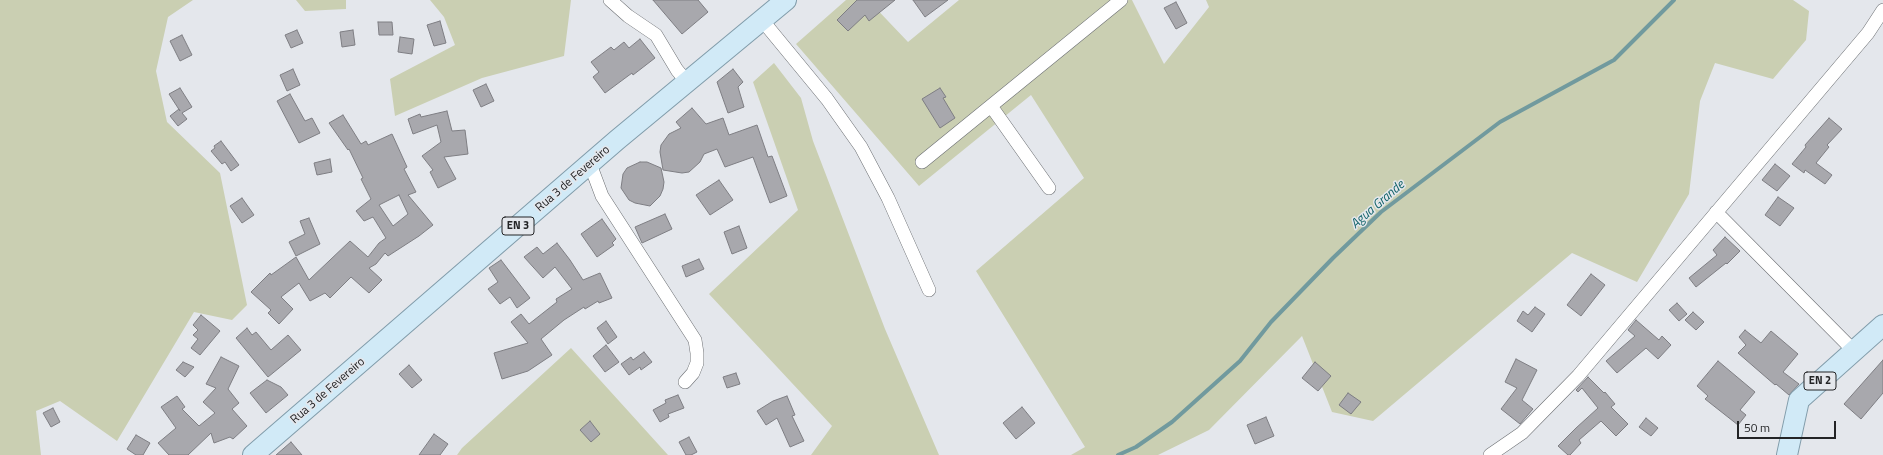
<!DOCTYPE html>
<style>
body{margin:0}
#map{position:relative;width:1883px;height:455px;overflow:hidden;background:#e4e7ec;font-family:"Titillium Web",sans-serif}
canvas{display:block}
.scale{position:absolute;left:1737px;top:421px;width:99px;height:18px;box-sizing:border-box;border:2px solid #232426;border-top:0;padding-left:5px;font-size:12px;line-height:14px;white-space:nowrap;color:#232426;-webkit-text-stroke:3px #e4e7ec;paint-order:stroke}
</style>
<div id="map">
<canvas width="1883" height="455"></canvas>
<div class="scale">50 m</div>
</div>
<script>
const ctx = document.querySelector('canvas').getContext('2d');
ctx.lineJoin = 'round';
function fillPath(path, color) { ctx.fillStyle = color; ctx.fill(path, 'evenodd'); }
const shape = rows => new Path2D(rows.map(r => 'M' + r).join(''));
function strokePath(path, color, width, dash) { ctx.strokeStyle = color; ctx.lineWidth = width; ctx.lineCap = dash ? 'butt' : 'round'; ctx.setLineDash(dash || []); ctx.stroke(path); }
function label(font, color, halo, rows, align = 'center') {
  ctx.font = font + ' "Titillium Web",sans-serif'; ctx.lineWidth = 3; ctx.setLineDash([]); ctx.textBaseline = 'middle'; ctx.strokeStyle = halo; ctx.fillStyle = color; for (const [text, x, y, turn = 0] of rows) {
    ctx.save(); ctx.translate(x, y); ctx.rotate((+turn || 0) * Math.PI / 180); ctx.textAlign = isNaN(turn) ? turn : align; if (halo) ctx.strokeText(text, 0, 0); ctx.fillText(text, 0, 0); ctx.restore();
  }
}
const green = shape([
 [0,0,193,0,168,17,156,71,167,122,220,173,247,305,232,320,194,312,117,441,60,401,36,411,41,455,0,455],
 [296,0,346,0,346,9,305,11],
 [430,0,571,0,564,56,482,78,395,116,390,79,455,45,444,17],
 [846,0,868,0,908,42,959,0,1132,0,1164,64,1209,7,1206,0,1793,0,1809,11,1806,40,1773,79,1715,63,1700,101,1689,194,1637,282,1572,253,1373,421,1332,412,1302,336,1209,430,1158,455,1071,455,1085,447,976,271,1084,178,1031,95,919,186,796,44],
 [774,63,801,98,813,141,885,329,939,455,811,455,832,426,709,294,798,210,753,82],
 [571,348,668,455,457,455,462,448]
]);
const stream = shape([
 [1118,455,1136,447,1172,422,1240,361,1271,322,1333,258,1381,212,1500,122,1614,60,1674,0]
]);
const building = shape([
 [653,0,698,0,708,12,682,34,653,0],
 [857,0,895,0,869,21,865,15,848,31,837,20,857,0],
 [913,0,948,0,925,17,913,0],
 [1176,2,1187,23,1176,29,1164,8,1176,2],
 [440,21,446,43,434,46,427,25,440,21],
 [378,22,392,22,393,35,379,35,378,22],
 [297,30,303,43,291,48,285,35,297,30],
 [353,30,355,45,342,47,340,32,353,30],
 [182,35,192,55,180,61,170,41,182,35],
 [400,37,414,39,412,54,398,52,400,37],
 [640,39,655,58,633,75,632,73,605,93,593,77,599,72,591,62,611,47,614,50,624,42,629,48,640,39],
 [293,69,300,85,287,91,280,75,293,69],
 [733,69,743,82,738,87,744,107,728,113,717,82,733,69],
 [486,84,494,101,481,107,473,90,486,84],
 [180,88,192,107,182,113,187,119,178,126,170,116,179,109,180,111,169,94,180,88],
 [940,88,946,97,943,98,955,118,940,128,922,99,940,88],
 [290,94,305,121,312,118,320,133,299,143,277,101,290,94],
 [692,108,706,124,723,118,729,135,757,125,768,157,772,156,787,196,770,203,753,157,725,167,717,149,704,154,700,162,689,172,682,173,663,170,660,152,661,145,669,134,681,128,676,122,692,108],
 [447,111,452,131,465,130,468,154,444,157,456,179,438,188,430,172,433,170,422,156,441,142,437,125,413,134,408,119,420,114,421,117,447,111],
 [343,115,361,144,366,141,368,145,392,134,407,167,404,169,416,192,408,195,433,225,419,236,388,256,385,253,376,264,369,268,382,280,369,293,351,277,330,298,325,293,310,301,299,283,281,297,293,309,279,324,268,313,271,310,251,292,270,273,271,275,296,257,309,280,350,241,368,257,379,243,386,238,373,217,364,221,356,211,371,199,361,179,363,178,349,149,348,150,329,123,343,115],
 [399,195,408,214,393,226,379,205,399,195],
 [1829,118,1842,129,1827,145,1829,147,1816,163,1832,175,1825,184,1805,170,1804,173,1792,164,1806,147,1805,145,1829,118],
 [221,141,239,165,231,171,225,162,222,164,211,151,215,148,214,146,221,141],
 [330,159,332,172,317,175,314,163,330,159],
 [640,162,647,162,661,168,664,182,663,189,660,196,650,206,635,203,629,200,621,188,623,174,627,168,640,162],
 [1775,164,1790,176,1777,191,1762,180,1775,164],
 [719,180,733,200,710,215,696,195,719,180],
 [1778,197,1794,208,1780,226,1765,215,1778,197],
 [242,198,254,215,242,223,230,206,242,198],
 [665,214,672,229,642,243,635,227,665,214],
 [309,218,320,244,296,256,289,242,305,234,300,221,309,218],
 [602,219,616,239,612,243,614,245,597,257,581,234,602,219],
 [739,226,747,248,732,254,724,232,739,226],
 [1725,237,1740,251,1727,264,1726,263,1696,287,1689,278,1717,255,1713,250,1725,237],
 [557,243,570,260,583,280,600,273,612,298,599,303,598,301,585,309,584,307,564,320,541,339,552,355,528,371,502,379,494,353,528,343,511,322,521,314,529,324,557,302,556,299,572,289,555,267,543,278,524,257,537,247,543,254,557,243],
 [699,259,704,269,686,277,682,266,699,259],
 [501,260,530,298,517,308,510,297,500,304,488,289,498,282,489,268,501,260],
 [1591,274,1605,285,1581,316,1567,305,1591,274],
 [1677,303,1687,314,1679,321,1669,310,1677,303],
 [1535,307,1545,314,1532,332,1517,321,1523,311,1528,315,1535,307],
 [1693,312,1704,322,1696,330,1685,320,1693,312],
 [201,315,220,331,200,355,191,348,198,339,193,335,198,330,193,325,201,315],
 [1636,320,1659,340,1662,336,1671,345,1658,359,1646,348,1617,373,1606,361,1635,336,1628,330,1636,320],
 [606,321,617,337,608,344,597,328,606,321],
 [247,328,252,335,256,332,271,350,288,335,301,350,268,377,236,338,247,328],
 [1745,330,1761,343,1771,331,1798,354,1783,372,1799,384,1789,395,1776,384,1775,385,1738,353,1746,345,1739,337,1745,330],
 [606,345,619,362,605,372,593,356,606,345],
 [644,352,652,362,641,370,640,367,629,375,621,364,631,357,633,360,644,352],
 [221,357,239,366,228,389,239,403,232,409,247,426,233,439,230,437,214,443,211,433,188,455,169,455,158,443,176,428,161,407,177,396,185,407,182,409,199,426,215,413,203,402,216,388,206,384,221,357],
 [1516,359,1537,370,1522,400,1533,409,1520,424,1501,409,1517,388,1505,382,1516,359],
 [1883,360,1883,393,1861,419,1844,404,1883,360],
 [1718,361,1755,392,1740,410,1746,415,1738,425,1705,399,1708,396,1697,386,1718,361],
 [183,362,194,367,185,377,176,370,183,362],
 [1315,362,1331,376,1318,391,1302,378,1315,362],
 [409,365,422,380,412,388,399,374,409,365],
 [736,373,740,384,727,388,723,377,736,373],
 [1588,377,1604,393,1605,392,1615,404,1611,407,1628,424,1616,436,1601,421,1579,440,1581,443,1570,455,1568,455,1558,446,1576,428,1598,408,1582,388,1578,392,1576,390,1588,377],
 [267,380,281,387,288,395,266,413,250,393,267,380],
 [1348,393,1361,402,1351,414,1339,405,1348,393],
 [678,395,684,408,668,414,669,417,660,422,653,410,666,403,665,400,678,395],
 [787,396,795,415,792,416,804,441,790,447,777,418,766,425,757,411,773,401,787,396],
 [1022,407,1035,423,1016,439,1003,423,1022,407],
 [53,408,60,422,51,427,43,413,53,408],
 [1266,417,1274,436,1255,444,1247,425,1266,417],
 [1646,418,1658,428,1651,436,1639,427,1646,418],
 [590,421,600,434,591,442,580,430,590,421],
 [434,434,448,444,440,455,419,455,434,434],
 [136,435,150,443,143,455,136,455,127,449,136,435],
 [689,437,697,452,691,455,686,455,679,442,689,437],
 [291,442,302,455,276,455,291,442]
]);
const street = shape([
 [610,0,628,16,656,35,677,70,687,82],
 [762,20,827,99,861,147,888,198,929,290],
 [991,106,1049,188],
 [922,162,1121,0],
 [590,164,602,196,695,340,697,353,697,363,693,373,685,382],
 [1716,212,1854,351],
 [1490,455,1522,433,1578,376,1868,33,1883,10]
]);
const primary = shape([
 [253,455,617,140,786,0],
 [1787,455,1799,400,1883,325]
]);
const shields = [
 [518,226,32],
 [1820,381,32]
];
const shieldNames = [
 ["EN 3",518,226],
 ["EN 2",1820,381]
];
const streetNames = [
 ["Rua 3 de Fevereiro",573,179,-41],
 ["Rua 3 de Fevereiro",328,391,-41]
];
const waterNames = [
 ["Agua Grande",1378,205,-41]
];
fillPath(green, '#cacfb2');
strokePath(stream, '#719a9e', 4);
fillPath(building, '#a8a8ad');
strokePath(building, '#7e7e83', 1);
strokePath(street, '#6b6e72', 14);
strokePath(primary, '#819caa', 22);
strokePath(street, '#fff', 13);
strokePath(primary, '#d1eaf7', 20);
for (const [x, y, w] of shields) { const box = new Path2D(); box.roundRect(x - w / 2, y - 9, w, 18, 3); ctx.fillStyle = '#e4e7ec'; ctx.fill(box); strokePath(box, '#232426', 1); }
label('bold 11px', '#232426', null, shieldNames);
label('12px', '#232426', '#e4e7ec', streetNames);
label('italic 13px', '#106268', '#e4e7ec', waterNames);
</script>
